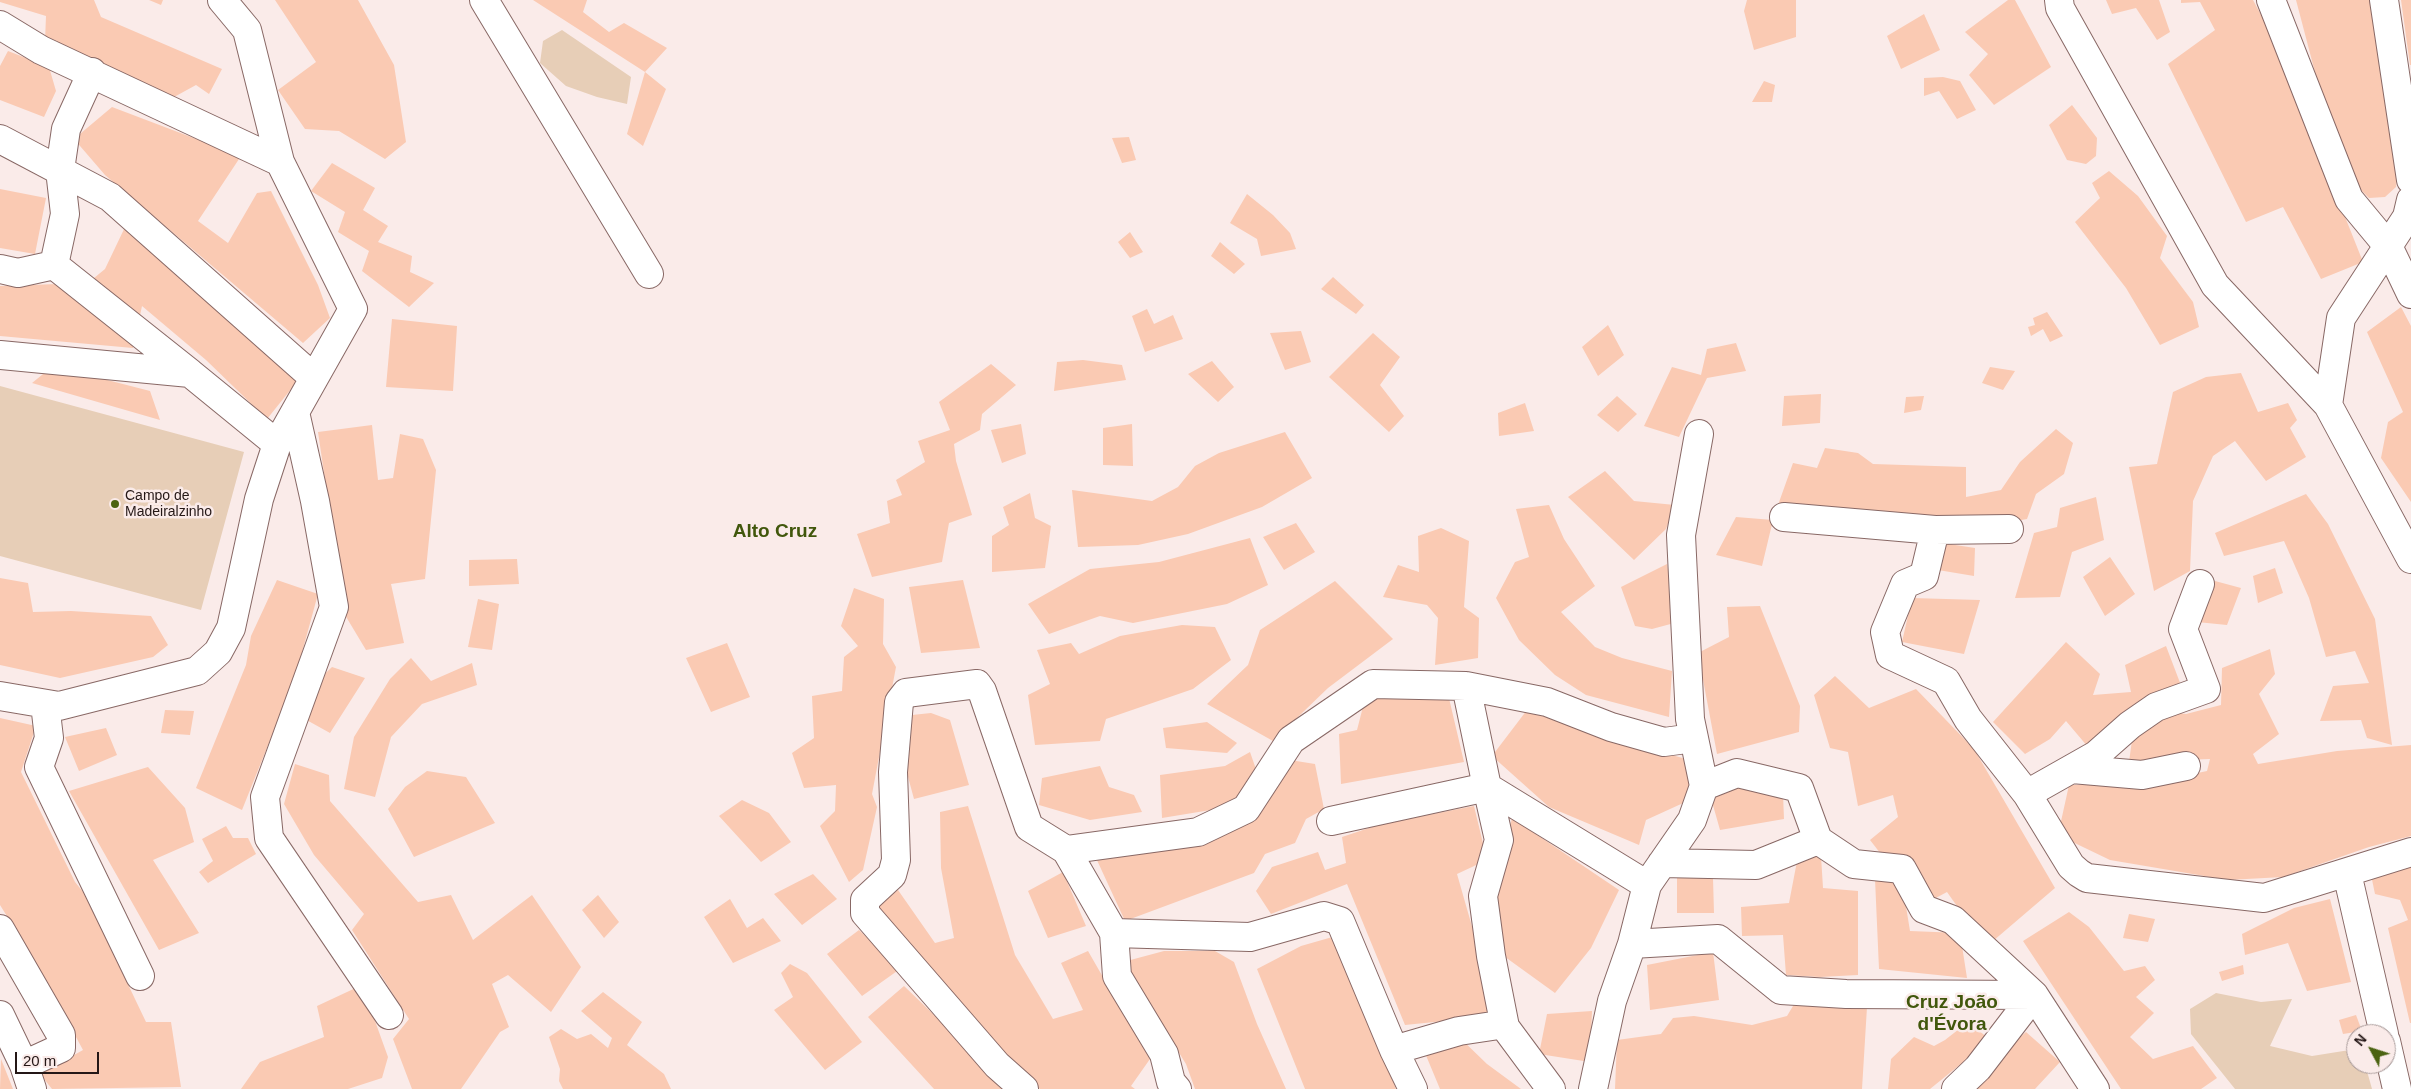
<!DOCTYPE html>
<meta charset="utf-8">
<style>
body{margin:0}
#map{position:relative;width:2411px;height:1089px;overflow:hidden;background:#faebe9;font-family:Arial,sans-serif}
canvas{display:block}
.north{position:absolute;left:2346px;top:1024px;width:50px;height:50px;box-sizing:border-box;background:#faebe9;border:1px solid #a49695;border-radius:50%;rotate:310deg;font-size:14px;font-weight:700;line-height:20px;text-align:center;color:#241716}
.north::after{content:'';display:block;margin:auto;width:18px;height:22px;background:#4b6311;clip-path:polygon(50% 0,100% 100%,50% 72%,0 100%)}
.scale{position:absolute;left:15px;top:1052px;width:84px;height:22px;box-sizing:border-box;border:2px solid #241716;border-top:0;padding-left:6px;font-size:15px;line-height:18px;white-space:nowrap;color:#241716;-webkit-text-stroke:4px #faebe9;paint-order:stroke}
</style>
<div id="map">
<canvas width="2411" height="1089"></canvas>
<div class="north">N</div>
<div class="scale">20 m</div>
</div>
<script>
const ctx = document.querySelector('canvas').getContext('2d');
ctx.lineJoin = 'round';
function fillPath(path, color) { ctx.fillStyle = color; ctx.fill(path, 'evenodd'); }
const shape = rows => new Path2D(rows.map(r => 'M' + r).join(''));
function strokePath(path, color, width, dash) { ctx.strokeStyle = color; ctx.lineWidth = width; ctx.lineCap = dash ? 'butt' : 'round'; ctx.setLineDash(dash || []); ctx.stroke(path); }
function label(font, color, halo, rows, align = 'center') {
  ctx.font = font + ' Arial,sans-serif'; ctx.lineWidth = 5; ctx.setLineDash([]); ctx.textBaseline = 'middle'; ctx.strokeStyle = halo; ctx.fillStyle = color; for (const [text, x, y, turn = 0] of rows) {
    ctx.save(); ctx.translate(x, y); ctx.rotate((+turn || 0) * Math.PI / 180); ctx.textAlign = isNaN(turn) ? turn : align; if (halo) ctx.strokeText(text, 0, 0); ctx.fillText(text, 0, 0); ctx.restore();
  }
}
const green = shape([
 [562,30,631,77,627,104,597,97,566,86,540,63,543,41],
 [0,386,244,452,201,610,0,556],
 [2216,993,2261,1002,2292,999,2270,1046,2312,1056,2356,1049,2356,1064,2365,1064,2372,1089,2235,1089,2191,1034,2190,1009]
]);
const building = shape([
 [0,0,94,0,101,17,222,69,209,94,196,85,165,102,45,41,46,16,0,2],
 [149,0,163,0,161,5],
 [275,0,358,0,394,65,406,142,385,159,339,131,305,129,278,90,316,62],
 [533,0,587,0,583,12,609,32,624,23,667,48,645,72],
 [1747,0,1796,0,1796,37,1754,50,1744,11],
 [2008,0,2015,0,2051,67,1994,105,1969,75,1988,54,1965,32],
 [2106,0,2159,0,2170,32,2157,40,2136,8,2112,14],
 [2181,0,2253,0,2275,41,2363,262,2321,279,2283,207,2246,222,2168,64,2215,30,2200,2,2181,3],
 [2296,0,2370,0,2398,173,2396,187,2385,197,2369,198,2351,180,2316,76],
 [2401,0,2411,0,2411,65,2410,65],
 [1924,14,1940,50,1901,69,1887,36],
 [8,51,49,67,56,91,44,117,0,100,0,66],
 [645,72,666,89,643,146,627,134],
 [1943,77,1960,81,1976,110,1957,119,1939,91,1924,96,1924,78],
 [1764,81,1775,85,1772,102,1752,102],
 [2072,105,2097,138,2096,156,2086,164,2067,160,2049,125],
 [112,107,241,156,198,221,228,243,257,193,271,191,318,285,330,318,303,343,105,175,74,139],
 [1129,137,1136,160,1122,163,1112,138],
 [332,163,375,188,363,210,388,226,378,242,412,256,410,272,434,283,409,307,362,271,369,251,338,232,345,212,311,191],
 [2109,171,2138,196,2167,236,2160,258,2193,302,2199,327,2160,345,2126,288,2075,222,2100,198,2092,183],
 [0,189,46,198,35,254,0,248],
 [1247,194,1273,215,1290,233,1296,249,1261,256,1257,239,1230,223],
 [126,225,300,378,267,419,206,360,142,306,133,348,0,336,0,286,88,283,105,269],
 [1130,232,1143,252,1130,258,1118,242],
 [1220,242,1245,264,1234,274,1211,256],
 [1333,277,1364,305,1356,314,1321,289],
 [2401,307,2411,326,2411,502,2381,458,2388,422,2403,412,2367,332],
 [1147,309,1154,324,1173,315,1183,339,1145,352,1132,316],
 [2047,312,2063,336,2050,342,2043,329,2031,336,2028,327,2035,325,2033,318],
 [392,319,457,326,453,391,386,387],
 [1608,325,1624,355,1598,376,1582,347],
 [1301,331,1311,362,1285,370,1270,333],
 [1373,333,1400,357,1380,385,1404,416,1389,432,1329,377],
 [1736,343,1746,371,1707,378,1679,437,1644,426,1672,367,1701,375,1707,349],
 [1083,360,1122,365,1126,380,1054,391,1057,362],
 [1212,361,1234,387,1218,402,1188,374],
 [991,364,1016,385,982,414,980,430,954,444,956,461,972,515,949,523,942,562,872,577,857,534,890,523,887,501,902,495,896,480,925,462,918,441,950,430,939,402],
 [53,366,150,391,160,420,32,383],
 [1990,367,2015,371,2003,390,1982,383],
 [2241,373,2258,412,2288,403,2297,420,2290,428,2306,457,2266,481,2235,441,2213,456,2193,501,2190,571,2154,591,2129,467,2157,464,2173,392,2206,377],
 [1821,394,1820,423,1782,426,1784,396],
 [1617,396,1637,414,1618,432,1597,415],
 [1924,396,1921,410,1904,413,1906,397],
 [1525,403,1534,431,1499,436,1498,413],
 [1021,424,1026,454,1002,463,991,430],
 [1132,424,1133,466,1103,465,1103,428],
 [372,425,378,480,393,478,400,434,423,439,436,470,425,579,391,584,404,643,366,650,345,615,318,432],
 [2056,429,2073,443,2064,474,2036,494,2027,519,2004,523,1778,505,1793,463,1817,468,1825,448,1858,453,1873,464,1966,467,1966,497,2001,490,2020,462],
 [1285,432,1312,478,1262,507,1188,534,1138,545,1078,547,1072,490,1152,501,1178,487,1195,466,1219,453],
 [1605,471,1634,501,1675,505,1666,529,1634,560,1568,497],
 [1030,493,1035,518,1051,526,1045,568,992,572,992,536,1009,525,1003,507],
 [2306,494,2328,524,2375,619,2392,745,2367,738,2361,720,2320,721,2333,686,2369,683,2355,651,2326,657,2309,598,2284,541,2224,556,2215,533],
 [2096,497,2104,540,2072,552,2060,597,2015,598,2034,533,2057,527,2060,508],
 [1549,505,1564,539,1595,586,1561,612,1595,647,1622,658,1672,671,1669,717,1586,695,1555,675,1519,640,1496,598,1515,562,1529,557,1516,509],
 [1736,517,1773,520,1762,566,1716,555],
 [1296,523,1315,552,1284,570,1263,537],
 [1441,528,1469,541,1464,607,1479,618,1478,658,1435,665,1438,618,1427,605,1383,597,1398,565,1419,572,1418,536],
 [1250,538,1268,585,1227,604,1133,623,1100,616,1049,634,1028,604,1090,569,1159,562],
 [1942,543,1975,548,1974,576,1938,570],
 [2110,557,2135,594,2105,616,2083,577],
 [517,559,519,584,469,586,469,560],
 [1667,564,1678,622,1652,629,1635,626,1621,587],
 [2275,568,2283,593,2258,603,2253,576],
 [0,578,28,583,33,612,71,611,151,616,168,645,153,657,60,678,0,665],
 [277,580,318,594,295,678,242,810,196,788,246,665,251,636],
 [963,580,980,648,921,653,909,587],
 [1335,581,1393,639,1328,688,1273,741,1207,704,1248,665,1260,630],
 [2215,581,2241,588,2227,625,2197,622],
 [854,588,884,599,883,644,896,667,872,794,877,807,863,870,849,882,820,826,835,811,836,785,804,788,792,753,814,738,812,696,842,691,844,657,858,646,841,626],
 [1912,598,1980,600,1964,654,1902,642],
 [478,599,499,604,492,650,468,647],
 [1760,606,1800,706,1799,732,1717,754,1698,653,1729,637,1727,607],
 [1182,625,1215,627,1231,660,1193,689,1106,719,1100,741,1035,745,1028,695,1050,684,1037,650,1071,643,1079,654,1120,636],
 [2066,642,2100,674,2093,695,2131,692,2125,665,2166,646,2182,688,2088,747,2066,721,2050,739,2025,754,1993,722],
 [727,643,750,697,711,712,686,658],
 [2270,649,2275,674,2259,694,2279,734,2253,754,2258,764,2337,751,2411,745,2411,836,2369,847,2283,877,2228,880,2110,860,2058,835,2069,785,2146,784,2207,771,2210,759,2129,762,2133,733,2158,710,2186,714,2221,705,2222,668],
 [411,658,431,681,472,663,477,685,422,704,391,737,375,797,344,789,354,737,390,679],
 [332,667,365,678,330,733,303,718,314,684],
 [1835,676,1869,708,1916,689,1974,749,2055,888,1986,947,1947,892,1932,900,1914,860,1884,858,1870,840,1898,817,1893,795,1858,806,1848,752,1830,748,1814,695],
 [1448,694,1464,762,1341,784,1339,734,1357,730,1365,699],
 [165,710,194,711,190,735,161,733],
 [1527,710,1577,728,1686,759,1692,799,1646,820,1639,845,1549,807,1492,756],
 [931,713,950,720,969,785,914,799,898,740,912,715],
 [0,718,36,726,21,772,75,882,102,915,113,953,146,1022,171,1022,181,1087,52,1089,40,1074,83,1050,36,963,0,905],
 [1207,722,1237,743,1227,753,1166,748,1163,728],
 [106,728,117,755,79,771,65,737],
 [1250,752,1258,775,1235,806,1162,818,1160,775,1225,766],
 [1290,760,1315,764,1324,809,1306,819,1295,843,1265,854,1254,873,1125,921,1096,858,1211,839],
 [295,764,329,775,330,801,418,902,451,895,473,940,532,895,581,967,551,1012,508,975,492,984,509,1027,500,1032,461,1089,412,1089,393,1039,409,1019,352,930,364,914,314,855,284,804],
 [1100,766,1109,787,1134,795,1142,812,1090,820,1039,805,1042,778],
 [148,767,185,808,194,842,153,860,199,933,159,950,69,791],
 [427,771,466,777,495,823,414,857,388,809,405,787],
 [1755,782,1783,794,1784,819,1720,830,1709,791],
 [742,800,769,813,791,842,761,862,719,816],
 [968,806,1015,955,1053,1019,1083,1010,1061,963,1088,951,1150,1059,1131,1086,1135,1089,1040,1089,983,1038,875,908,898,890,935,943,954,938,941,868,940,812],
 [1474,806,1487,860,1457,874,1483,965,1500,1009,1454,1020,1405,1025,1347,884,1271,914,1256,891,1272,867,1318,852,1325,870,1346,863,1342,837,1381,824],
 [1512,818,1619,890,1591,948,1555,993,1501,954,1497,902,1500,869],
 [226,826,233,838,248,838,256,854,208,883,199,872,213,861,202,839],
 [1798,856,1821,856,1823,888,1858,891,1858,975,1820,977,1786,975,1783,935,1742,936,1741,907,1789,903],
 [2411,857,2411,1023,2410,1023,2388,928,2408,920,2400,900,2375,894,2370,870],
 [1063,872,1086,926,1048,938,1028,891],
 [813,874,837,899,802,925,774,894],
 [1677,878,1713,878,1714,913,1677,913],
 [1875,879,1902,882,1910,931,1960,933,1967,978,1879,969],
 [598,895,619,922,604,938,582,910],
 [730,899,747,928,763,918,781,941,733,963,704,917],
 [2330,899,2351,982,2307,991,2288,943,2245,955,2242,934,2294,908],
 [2069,912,2089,927,2124,971,2145,966,2155,980,2136,997,2154,1013,2130,1037,2153,1059,2193,1046,2217,1078,2201,1089,2121,1089,2023,941],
 [2129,914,2155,919,2148,942,2123,938],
 [859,930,900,969,862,996,827,954],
 [1336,936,1358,985,1396,1089,1305,1089,1257,969,1301,946],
 [1164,951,1215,951,1234,962,1257,1024,1286,1089,1195,1089,1186,1064,1123,962],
 [1713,952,1719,1000,1650,1010,1647,965],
 [790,964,807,973,862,1042,825,1070,774,1010,793,997,781,973],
 [2243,965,2244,974,2222,981,2219,972],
 [362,985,388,1057,382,1078,348,1089,241,1089,260,1062,324,1037,317,1006],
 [904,986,1011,1089,934,1089,868,1017],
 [603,992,642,1022,627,1045,664,1074,671,1089,563,1089,559,1081,560,1069,549,1037,561,1029,577,1039,591,1034,608,1048,612,1038,581,1011],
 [1796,1001,1867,1007,1862,1089,1615,1089,1617,1040,1661,1034,1673,1018,1694,1016,1752,1025,1787,1016],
 [1592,1011,1590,1062,1539,1054,1547,1014],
 [2356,1015,2362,1031,2343,1034,2339,1020],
 [1968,1022,1988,1038,1962,1063,1930,1089,1888,1089,1891,1059,1914,1037,1934,1046,1945,1040],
 [2026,1032,2060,1062,2035,1089,1971,1089,1998,1056],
 [1457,1035,1487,1064,1521,1089,1440,1089,1425,1053],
 [1,1059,13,1089,0,1089]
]);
const minor = shape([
 [484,0,649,274],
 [2059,0,2060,8,2215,285,2328,405],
 [2271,0,2349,199,2388,246,2411,294],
 [2384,0,2411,180],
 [0,25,41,50,280,162],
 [0,139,110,197,314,378],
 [2411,200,2407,217,2341,318,2328,405,2411,559],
 [54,265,190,373],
 [0,269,18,273,54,265,65,214,60,170,66,129,92,72],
 [0,355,190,373,277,444],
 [295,412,315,501,334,607,265,797,269,838,389,1015],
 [1784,517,1935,530],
 [2009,529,1935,530,1924,576,1905,584,1885,632,1890,655,1946,681,1968,719,2027,794,2071,866,2079,873,2087,878,2264,898,2411,852],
 [1466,686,1547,702,1611,727,1664,742,1694,738],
 [0,696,59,706,197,671,218,652,231,628,259,499,277,444,353,309,280,162,247,30,222,0],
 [45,704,49,738,39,767,140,976],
 [2072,769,2142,775,2186,766],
 [1704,786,1737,773,1799,788,1818,840],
 [2027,794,2096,755,2130,725,2156,707,2206,689,2183,629,2200,584],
 [1331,821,1487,787,1499,840,1483,896,1491,956,1505,1027,1551,1089],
 [1066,850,1198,832,1246,809,1291,740,1373,684,1466,686,1487,787,1647,885],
 [1662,863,1756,865,1818,840,1854,864,1902,869,1924,909,1953,920,2034,995],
 [2347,873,2384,1034],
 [0,929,61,1035,61,1048,24,1065,32,1089],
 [1114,933,1117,976,1164,1054,1171,1082,1177,1089],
 [1632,944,1718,939,1781,990,1846,994,2034,995],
 [0,1015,24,1065],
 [2386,1041,2397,1089],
 [1394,1050,1459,1031,1499,1025,1505,1027],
 [1024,1089,997,1065,865,913,865,900,892,875,896,860,893,772,899,702,906,693,977,684,982,691,1029,827,1066,850,1114,933,1250,937,1324,916,1340,921,1394,1050,1413,1089],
 [1593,1089,1612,1001,1632,944,1647,885,1692,820,1704,786,1690,719,1681,535,1699,434],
 [1956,1089,1978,1068,2034,995,2095,1089]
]);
const markers = [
 [115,504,5,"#4b6311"]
];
const poiNames = [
 ["Campo de",125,496],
 ["Madeiralzinho",125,512]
];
const districtNames = [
 ["Alto Cruz",775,532],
 ["Cruz João",1952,1003],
 ["d'Évora",1952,1025]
];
fillPath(green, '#e7ceb7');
fillPath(building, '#facab3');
strokePath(minor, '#886865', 30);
strokePath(minor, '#fff', 28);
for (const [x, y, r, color] of markers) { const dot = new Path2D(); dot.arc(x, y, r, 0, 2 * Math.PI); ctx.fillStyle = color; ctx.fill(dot); strokePath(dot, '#faebe9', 2); }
label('14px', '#241716', '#faebe9', poiNames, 'left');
label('bold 19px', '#41570c', '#faebe9', districtNames);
</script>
